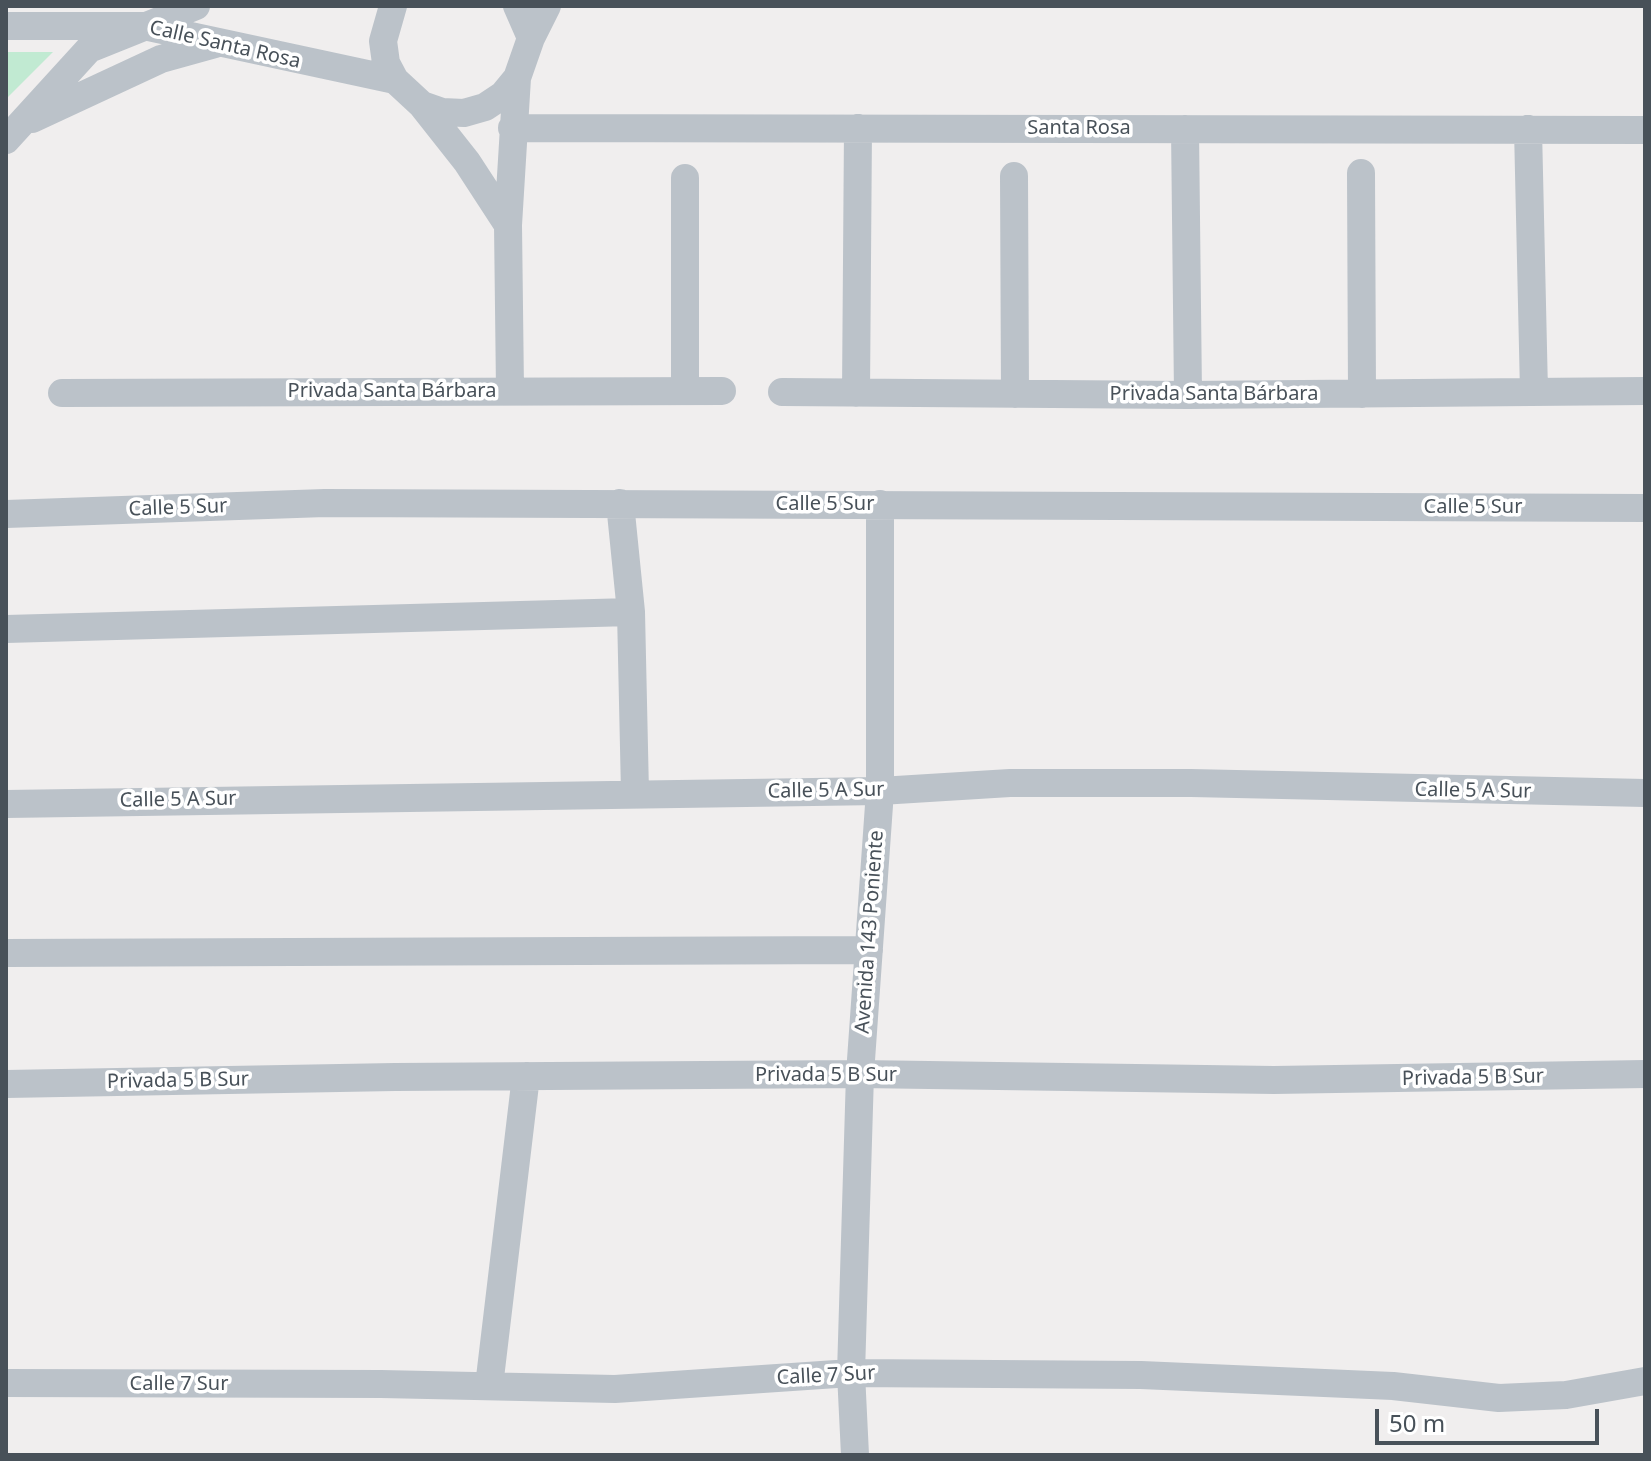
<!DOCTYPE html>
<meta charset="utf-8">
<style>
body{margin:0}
#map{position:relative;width:1651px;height:1461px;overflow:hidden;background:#f0eeee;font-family:"Noto Sans",sans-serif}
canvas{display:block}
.frame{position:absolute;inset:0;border:8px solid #485159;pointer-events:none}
.scale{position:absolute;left:1375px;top:1409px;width:224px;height:36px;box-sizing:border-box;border:4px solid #485159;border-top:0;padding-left:10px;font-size:24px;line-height:28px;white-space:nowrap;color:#485159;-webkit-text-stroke:6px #fff;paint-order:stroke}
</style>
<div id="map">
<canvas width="1651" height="1461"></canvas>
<div class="frame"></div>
<div class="scale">50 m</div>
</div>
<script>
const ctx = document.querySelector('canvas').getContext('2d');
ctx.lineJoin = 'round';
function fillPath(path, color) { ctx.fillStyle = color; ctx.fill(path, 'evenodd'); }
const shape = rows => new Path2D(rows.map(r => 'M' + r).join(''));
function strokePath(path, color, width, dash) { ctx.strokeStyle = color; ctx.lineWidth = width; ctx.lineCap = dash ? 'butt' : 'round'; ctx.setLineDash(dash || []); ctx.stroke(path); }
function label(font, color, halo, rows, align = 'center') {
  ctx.font = font + ' "Noto Sans",sans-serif'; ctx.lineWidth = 7; ctx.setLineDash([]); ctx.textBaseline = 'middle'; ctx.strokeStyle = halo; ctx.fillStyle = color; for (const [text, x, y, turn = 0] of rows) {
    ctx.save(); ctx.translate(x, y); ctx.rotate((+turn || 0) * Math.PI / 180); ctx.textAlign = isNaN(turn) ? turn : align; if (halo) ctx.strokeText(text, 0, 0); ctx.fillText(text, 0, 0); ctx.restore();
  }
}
const green = shape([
 [6,52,53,52,6,99]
]);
const minor = shape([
 [393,6,383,41,386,63,395,80,422,105,442,112,464,113,485,107,503,95,517,78,531,38,517,6],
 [6,26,144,26,395,80],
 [531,38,547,6],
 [422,105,467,162,508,225],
 [32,119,161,59,215,44],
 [512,128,1645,130],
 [1185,129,1188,395],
 [1528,129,1534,392],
 [6,140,89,49,196,6],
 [1361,173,1362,394],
 [1014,176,1015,394],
 [510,390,508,225,517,78],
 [685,391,685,178],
 [782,392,1188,395,1645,391],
 [62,393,722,391],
 [856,393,858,128],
 [620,503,631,612,635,793],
 [6,514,325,503,1645,508],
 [6,629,631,612],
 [6,804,880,791,1010,783,1191,783,1645,793],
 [6,953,869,950],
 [6,1084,395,1077,860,1074,1274,1080,1645,1074],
 [6,1383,381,1384,615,1389,851,1373,1141,1375,1393,1386,1499,1398,1566,1395,1645,1381],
 [489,1386,526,1076],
 [855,1455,851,1373,860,1074,880,791,880,504]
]);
const streetNames = [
 ["Calle Santa Rosa",225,45,13],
 ["Santa Rosa",1079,128],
 ["Privada Santa Bárbara",392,391],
 ["Privada Santa Bárbara",1214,394],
 ["Calle 5 Sur",825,504],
 ["Calle 5 Sur",1473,507],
 ["Calle 5 Sur",178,508,-2],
 ["Calle 5 A Sur",826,791,-1],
 ["Calle 5 A Sur",1473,791,1],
 ["Calle 5 A Sur",178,800,-1],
 ["Avenida 143 Poniente",870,932,-86],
 ["Privada 5 B Sur",826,1075],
 ["Privada 5 B Sur",1473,1078,-1],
 ["Privada 5 B Sur",178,1081,-1],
 ["Calle 7 Sur",826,1376,-3],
 ["Calle 7 Sur",179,1384]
];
fillPath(green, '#c1ead2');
strokePath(minor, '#bbc2c9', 28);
label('20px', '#485159', '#fff', streetNames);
</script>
